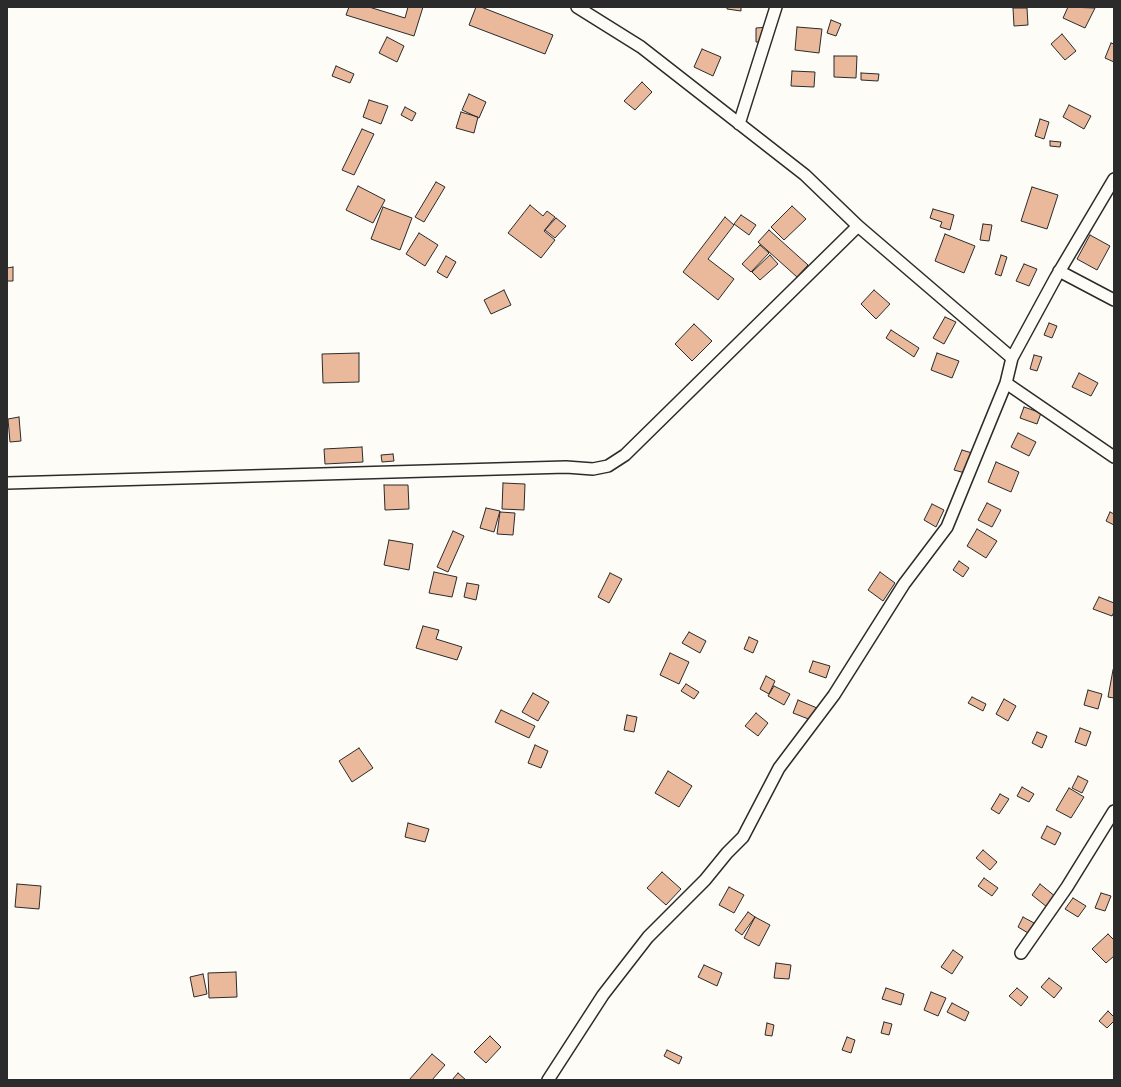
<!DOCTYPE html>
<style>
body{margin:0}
#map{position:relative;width:1121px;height:1087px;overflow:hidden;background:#fdfcf7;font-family:"Balsamiq Sans",sans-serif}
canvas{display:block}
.frame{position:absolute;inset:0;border:8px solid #2b2b2b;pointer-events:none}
</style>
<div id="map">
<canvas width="1121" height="1087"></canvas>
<div class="frame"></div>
</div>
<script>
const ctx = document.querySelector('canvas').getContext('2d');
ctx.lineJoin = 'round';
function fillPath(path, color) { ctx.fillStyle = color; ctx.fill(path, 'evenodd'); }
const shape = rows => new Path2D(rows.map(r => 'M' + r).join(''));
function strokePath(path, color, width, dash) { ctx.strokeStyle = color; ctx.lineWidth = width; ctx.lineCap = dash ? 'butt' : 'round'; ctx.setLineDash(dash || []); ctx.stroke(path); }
const building = shape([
 [349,7,369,7,405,18,408,7,423,7,414,36,346,15,349,7],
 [476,7,481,7,553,35,545,54,469,25,476,7],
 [727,7,741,7,741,11,727,9,727,7],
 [1068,7,1095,8,1085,28,1063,18,1068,7],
 [1013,8,1027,8,1028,25,1014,26,1013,8],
 [831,20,841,24,836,36,827,33,831,20],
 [768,27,768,42,756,42,756,28,768,27],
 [797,27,822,29,819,53,795,50,797,27],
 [1062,34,1076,51,1065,60,1051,44,1062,34],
 [387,37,404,46,397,62,379,53,387,37],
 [1111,43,1114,44,1114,62,1105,58,1111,43],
 [702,49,721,57,713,76,694,67,702,49],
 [834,56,857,56,856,78,834,77,834,56],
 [336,66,354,74,350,83,332,76,336,66],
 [792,71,815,72,814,87,791,86,792,71],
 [861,73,879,74,878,81,861,80,861,73],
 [642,82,652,92,635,110,624,101,642,82],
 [469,94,486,102,479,118,462,110,469,94],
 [369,100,388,106,381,124,363,117,369,100],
 [1069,105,1091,116,1084,129,1063,117,1069,105],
 [405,107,416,113,412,121,401,115,405,107],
 [461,112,478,117,474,133,456,128,461,112],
 [1040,119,1049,122,1044,139,1035,136,1040,119],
 [362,129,374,134,354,175,342,170,362,129],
 [1050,141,1061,142,1060,147,1050,146,1050,141],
 [436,182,445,187,424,222,415,217,436,182],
 [358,186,385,200,373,223,346,210,358,186],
 [1032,187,1058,195,1047,229,1021,221,1032,187],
 [530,205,543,216,547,211,555,217,544,231,555,240,541,258,508,233,530,205],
 [792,206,806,219,784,240,771,227,792,206],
 [383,207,412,218,400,250,371,239,383,207],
 [933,209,954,215,950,230,940,227,942,222,930,218,933,209],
 [741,215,756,225,749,235,734,224,741,215],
 [725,217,734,225,708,259,734,279,718,300,683,272,725,217],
 [556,218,566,226,555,238,545,230,556,218],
 [983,224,992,225,989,241,980,240,983,224],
 [769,230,808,265,797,277,758,242,769,230],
 [419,233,438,245,425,266,406,254,419,233],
 [945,234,975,246,964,273,935,261,945,234],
 [1090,235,1110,246,1097,270,1077,259,1090,235],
 [760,245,769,253,751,272,742,264,760,245],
 [770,255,778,264,760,280,752,272,770,255],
 [1001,255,1007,257,1001,276,995,274,1001,255],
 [446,256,456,262,447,278,437,272,446,256],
 [1024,264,1037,269,1029,286,1016,281,1024,264],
 [13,267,13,281,7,281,7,268,13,267],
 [504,290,511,305,491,314,484,300,504,290],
 [874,290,890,304,876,319,861,304,874,290],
 [945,317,956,322,944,344,933,338,945,317],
 [1049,323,1057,326,1052,338,1044,335,1049,323],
 [694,324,712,341,692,361,675,344,694,324],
 [891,330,919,348,914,357,886,338,891,330],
 [359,353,359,382,323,383,322,354,359,353],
 [937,353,959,361,952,378,931,370,937,353],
 [1034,355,1042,357,1037,371,1030,369,1034,355],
 [1079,373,1098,383,1091,396,1072,387,1079,373],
 [1024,407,1041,413,1037,424,1020,418,1024,407],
 [19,417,21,441,10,442,8,419,19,417],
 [1018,433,1036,442,1029,456,1011,447,1018,433],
 [362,447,363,462,325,464,324,449,362,447],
 [962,450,972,453,965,473,954,470,962,450],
 [393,454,394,461,382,462,381,455,393,454],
 [996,462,1019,472,1011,492,988,482,996,462],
 [503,483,525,484,524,510,502,509,503,483],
 [384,485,408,485,409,509,385,510,384,485],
 [987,503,1001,510,992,527,978,520,987,503],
 [932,504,944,510,936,527,924,520,932,504],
 [486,508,500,511,494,532,480,528,486,508],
 [500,512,515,513,513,535,497,534,500,512],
 [1110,512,1114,514,1114,525,1106,521,1110,512],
 [977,529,997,541,986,558,967,546,977,529],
 [453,531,464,536,448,572,437,567,453,531],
 [389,540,413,544,409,570,384,565,389,540],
 [959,561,969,568,963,577,953,570,959,561],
 [434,572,457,577,452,597,429,593,434,572],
 [880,572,895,583,883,601,868,590,880,572],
 [610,573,622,579,609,603,598,597,610,573],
 [467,583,479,585,476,600,464,597,467,583],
 [1099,597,1114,603,1114,612,1112,616,1093,609,1099,597],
 [423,626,439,630,436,639,462,647,457,660,416,648,423,626],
 [689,632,706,641,700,653,682,643,689,632],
 [749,637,758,641,753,653,744,649,749,637],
 [670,653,689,662,679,684,660,675,670,653],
 [813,661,830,666,826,678,809,672,813,661],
 [1113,670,1114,671,1114,698,1108,697,1113,670],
 [766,676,775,681,769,694,760,689,766,676],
 [686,684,699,692,694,699,681,691,686,684],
 [774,686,790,694,784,705,768,696,774,686],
 [1088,690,1102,694,1098,709,1084,705,1088,690],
 [533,693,549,702,538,721,522,712,533,693],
 [972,697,986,704,983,711,968,703,972,697],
 [1004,699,1016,706,1008,721,996,714,1004,699],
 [798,700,817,708,811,720,793,713,798,700],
 [501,710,535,726,529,738,495,722,501,710],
 [756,713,768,723,758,736,745,726,756,713],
 [627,715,637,717,634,732,624,730,627,715],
 [1080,728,1091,732,1086,746,1075,742,1080,728],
 [1037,732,1047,736,1042,748,1032,743,1037,732],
 [535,745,548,751,541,768,528,763,535,745],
 [359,748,373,768,352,782,339,761,359,748],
 [668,771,692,786,679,807,655,793,668,771],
 [1078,776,1088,781,1082,793,1072,788,1078,776],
 [1022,787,1034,794,1029,802,1017,796,1022,787],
 [1069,788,1084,797,1071,818,1056,810,1069,788],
 [1000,794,1009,799,999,814,991,809,1000,794],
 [408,823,429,829,425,842,405,837,408,823],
 [1047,826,1061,833,1055,845,1041,838,1047,826],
 [983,850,997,862,990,870,976,858,983,850],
 [662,872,681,889,666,905,647,888,662,872],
 [984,878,998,888,992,896,978,886,984,878],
 [17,884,41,886,39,909,15,907,17,884],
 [1040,884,1056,897,1047,907,1032,895,1040,884],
 [729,887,744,895,734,913,719,905,729,887],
 [1101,893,1111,896,1105,911,1095,908,1101,893],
 [1073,898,1086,906,1078,917,1065,909,1073,898],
 [748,912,755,917,742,935,735,930,748,912],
 [755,917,770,925,759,946,744,938,755,917],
 [1023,917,1034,923,1028,933,1018,927,1023,917],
 [1108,934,1114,940,1114,956,1106,963,1092,949,1108,934],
 [953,950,963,957,952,974,941,967,953,950],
 [776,963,791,965,789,979,774,978,776,963],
 [704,965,722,973,717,986,698,977,704,965],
 [236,972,237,997,209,998,208,973,236,972],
 [203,974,207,994,194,997,190,977,203,974],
 [1049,978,1062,988,1054,998,1041,987,1049,978],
 [886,988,904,994,901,1005,882,999,886,988],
 [1017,988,1028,997,1021,1006,1009,996,1017,988],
 [931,992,946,998,938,1016,924,1010,931,992],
 [952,1003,969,1012,965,1021,947,1012,952,1003],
 [1108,1011,1114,1017,1114,1021,1107,1028,1099,1021,1108,1011],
 [884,1022,892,1024,889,1035,881,1033,884,1022],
 [767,1023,774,1025,772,1036,765,1035,767,1023],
 [490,1036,501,1047,486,1063,474,1052,490,1036],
 [847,1037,855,1040,851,1053,842,1050,847,1037],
 [667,1050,682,1057,679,1064,664,1056,667,1050],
 [432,1054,445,1065,432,1080,409,1080,432,1054],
 [458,1073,466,1080,452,1080,458,1073]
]);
const minor = shape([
 [577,7,641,47,805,175,858,226,1012,358],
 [739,124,776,7],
 [1059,271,1114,300],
 [1006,383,1114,457],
 [7,483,566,467,593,469,608,466,625,455,858,226],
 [1021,953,1067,887,1114,811],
 [548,1080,603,995,648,937,705,880,727,853,743,837,779,768,834,695,904,584,947,527,1006,383,1012,358,1056,277,1114,179]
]);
fillPath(building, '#eab89b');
strokePath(building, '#2b2b2b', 1);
strokePath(minor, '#2b2b2b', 14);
strokePath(minor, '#fdfcf7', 11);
</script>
